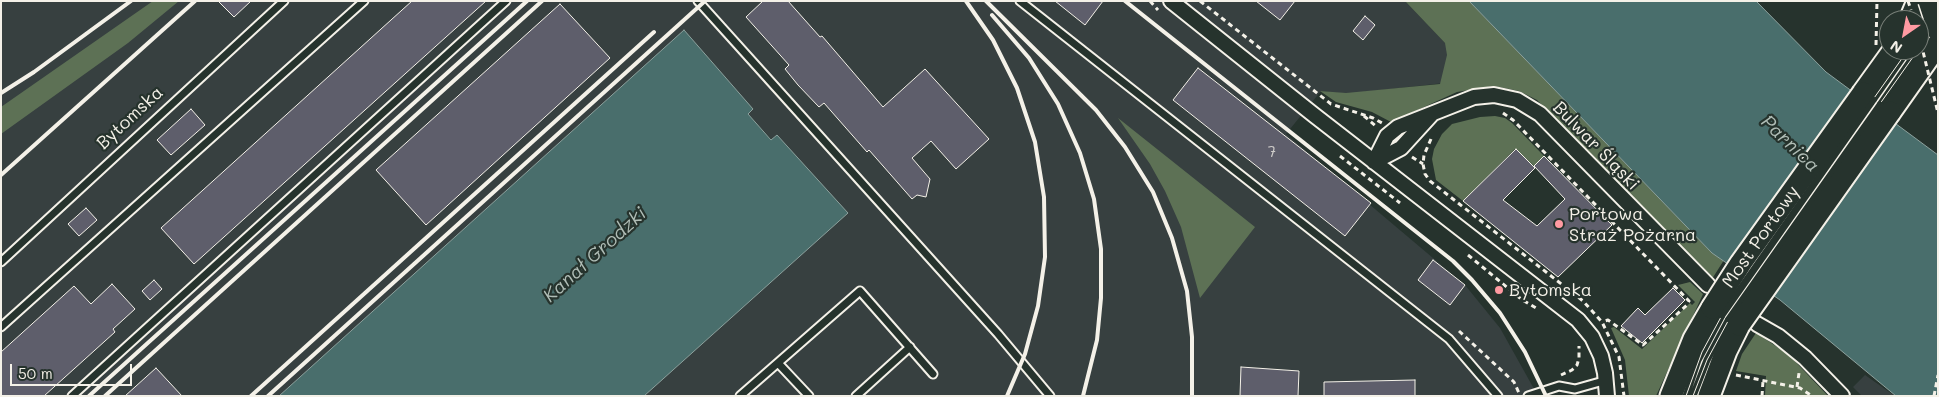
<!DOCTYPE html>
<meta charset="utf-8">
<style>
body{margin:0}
#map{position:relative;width:1939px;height:397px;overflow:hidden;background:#26332d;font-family:Mali,sans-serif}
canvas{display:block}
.frame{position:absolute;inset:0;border:2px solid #f4f1e8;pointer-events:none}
.north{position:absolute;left:1879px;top:10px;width:50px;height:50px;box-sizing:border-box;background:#26332d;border:1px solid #787f78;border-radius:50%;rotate:213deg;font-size:14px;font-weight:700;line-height:20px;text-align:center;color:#f4f1e8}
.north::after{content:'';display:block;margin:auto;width:18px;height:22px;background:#ff9aa2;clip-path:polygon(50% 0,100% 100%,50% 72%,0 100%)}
.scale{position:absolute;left:10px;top:364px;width:122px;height:22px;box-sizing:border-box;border:2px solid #f4f1e8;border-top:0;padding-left:6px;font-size:15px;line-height:18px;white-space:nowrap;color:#f4f1e8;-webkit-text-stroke:4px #26332d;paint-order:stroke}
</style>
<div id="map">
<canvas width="1939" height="397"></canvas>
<div class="frame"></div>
<div class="north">N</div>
<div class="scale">50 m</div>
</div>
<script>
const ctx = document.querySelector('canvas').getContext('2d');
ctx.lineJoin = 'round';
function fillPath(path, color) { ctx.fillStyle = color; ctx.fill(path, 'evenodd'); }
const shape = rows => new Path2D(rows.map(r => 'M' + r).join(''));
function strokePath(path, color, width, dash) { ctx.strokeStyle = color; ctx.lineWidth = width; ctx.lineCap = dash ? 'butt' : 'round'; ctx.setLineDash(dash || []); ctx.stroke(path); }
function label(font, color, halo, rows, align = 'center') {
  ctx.font = font + ' Mali,sans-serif'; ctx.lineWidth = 4.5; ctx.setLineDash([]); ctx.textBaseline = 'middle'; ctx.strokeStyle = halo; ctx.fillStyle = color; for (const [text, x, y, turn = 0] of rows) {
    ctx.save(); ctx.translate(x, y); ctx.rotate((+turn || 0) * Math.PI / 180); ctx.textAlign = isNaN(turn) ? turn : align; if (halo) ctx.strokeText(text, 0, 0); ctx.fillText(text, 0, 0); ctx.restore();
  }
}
const built = shape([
 [1,1,1405,1,1449,47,1444,83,1347,94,1321,91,1286,134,1465,285,1500,328,1538,396,644,396,848,213,777,135,772,140,748,114,753,109,684,30,279,396,1,396],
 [1865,375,1895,396,1862,396,1853,387]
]);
const green = shape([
 [153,1,179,1,128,43,1,134,1,107],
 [1405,1,1469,1,1712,253,1724,260,1712,279,1550,113,1537,100,1519,91,1494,86,1457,92,1391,122,1372,112,1336,102,1320,91,1346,93,1440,84,1447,55,1445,43],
 [1495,116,1505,118,1512,123,1544,156,1534,166,1515,149,1463,201,1436,180,1432,159,1434,149,1442,134,1452,124,1480,117],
 [1118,118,1255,227,1200,298,1181,227,1165,191,1150,164],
 [1690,282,1703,294,1656,396,1629,396,1625,360,1611,328,1614,327,1642,349,1690,303,1692,305,1695,302,1678,285],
 [1756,333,1788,354,1828,396,1765,396,1766,376,1736,371,1742,354]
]);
const water = shape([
 [1469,1,1756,1,1826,72,1938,155,1938,396,1896,396,1780,300,1712,253,1469,1],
 [684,30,753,109,748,114,771,140,777,135,848,213,644,396,279,396,684,30]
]);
const building = shape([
 [218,1,251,1,234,17,218,1],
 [412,1,486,1,194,264,161,228,412,1],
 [763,1,788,1,820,37,822,36,883,107,925,69,989,139,956,169,931,141,912,158,930,179,926,197,917,195,912,199,869,150,867,152,824,103,819,107,798,85,785,69,789,65,746,17,763,1],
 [1055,1,1103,1,1085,25,1055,1],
 [1256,1,1295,1,1280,20,1256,1],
 [560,4,610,58,426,225,376,170,560,4],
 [1365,16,1375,25,1363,40,1353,31,1365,16],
 [1198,68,1371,203,1345,236,1173,100,1198,68],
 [191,109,205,125,171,155,157,140,191,109],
 [1516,149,1535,168,1503,200,1537,226,1565,199,1534,166,1544,156,1612,225,1558,277,1463,201,1516,149],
 [86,208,97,220,79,236,68,224,86,208],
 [1433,260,1465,285,1450,305,1418,280,1433,260],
 [154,280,162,289,150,300,142,291,154,280],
 [112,284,135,309,113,329,115,332,44,396,1,396,1,352,74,286,91,304,112,284],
 [1673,288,1685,300,1642,343,1621,326,1638,308,1645,315,1673,288],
 [1241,367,1299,371,1298,396,1240,396,1241,367],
 [156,368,182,396,125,396,156,368],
 [1415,380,1415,396,1324,396,1324,382,1415,380]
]);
const path = shape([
 [1150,1,1158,10],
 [1200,1,1331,104,1373,118,1382,123],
 [1876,45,1877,1],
 [1503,113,1513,120,1689,301,1687,305,1643,345,1608,320,1602,322],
 [1364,116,1377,127],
 [1431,139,1424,155,1423,164,1425,174,1430,181,1583,301,1602,322,1619,357,1624,396],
 [1340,156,1400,203],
 [1412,157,1423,164],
 [1468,255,1521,299,1536,308],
 [1459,331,1514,382,1519,393],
 [1561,375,1572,370,1577,365,1579,358,1579,346],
 [1736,375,1800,388,1812,396],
 [1797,387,1799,373],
 [1762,396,1763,381],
 [1934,396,1938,375]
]);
const lane = shape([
 [698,1,998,334,1050,396],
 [1020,1,1449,339,1498,396],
 [1919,33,1929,15],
 [1919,48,1933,24],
 [1873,100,1908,50],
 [1880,105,1918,50],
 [1,262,284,1],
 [1,327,364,1],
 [778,363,809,396],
 [72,396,506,1],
 [740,396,860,291,933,374],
 [856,396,910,347],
 [1528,396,1559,386,1575,389,1607,380],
 [1686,396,1698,360,1722,315],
 [1693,396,1707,360,1729,319]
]);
const street = shape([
 [1171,1,1314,115,1578,320,1592,337,1601,356,1605,373,1607,396],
 [1374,162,1387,136,1398,127,1474,97,1494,95,1517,100,1540,114,1708,285],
 [1374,162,1401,148,1432,114],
 [1757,324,1778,336,1805,358,1842,396]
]);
const primary = shape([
 [1910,20,1918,1],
 [1863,93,1894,50],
 [1890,112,1938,44],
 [1671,396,1694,339,1712,308],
 [1709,396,1726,351,1739,325]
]);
const tram = shape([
 [1919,33,1935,1],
 [1919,48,1938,14],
 [1686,396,1702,352,1727,306,1908,50],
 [1693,396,1707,360,1734,310,1918,50]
]);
const rail = shape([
 [966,1,993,40,1017,88,1035,142,1044,197,1045,257,1038,306,1025,354,1007,396],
 [986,1,1096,110,1125,147,1153,192,1172,238,1187,291,1192,337,1192,396],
 [1125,1,1453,261,1472,280,1500,313,1525,352,1546,396],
 [992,15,1029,58,1058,104,1080,153,1094,199,1101,249,1101,298,1097,340,1083,396],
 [1,93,34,72,131,1],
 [1,175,195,1],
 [89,396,527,1],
 [105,396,542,1],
 [251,396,654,32],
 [268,396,705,1]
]);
const pathBridge = shape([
 [1908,1,1911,10],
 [1919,35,1938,113]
]);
const laneBridge = shape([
 [1722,315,1873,100],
 [1729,319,1880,105]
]);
const secondaryBridge = shape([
 [1928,1,1938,32]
]);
const primaryBridge = shape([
 [1712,308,1741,263,1863,93],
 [1739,325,1890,112]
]);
const markers = [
 [1559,224,5,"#ff9aa2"],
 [1499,290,5,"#ff9aa2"]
];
const numberNames = [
 ["7",1272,152]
];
const streetNames = [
 ["Bytomska",130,118,-43],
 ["Bulwar Śląski",1596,146,46],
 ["Most Portowy",1761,237,-55]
];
const poiNames = [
 ["Portowa",1569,214],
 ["Straż Pożarna",1569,235],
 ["Bytomska",1509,290]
];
const waterNames = [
 ["Parnica",1790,144,44],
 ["Kanał Grodzki",595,255,-42]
];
fillPath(built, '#374040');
fillPath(green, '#5d7155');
fillPath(water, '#496e6c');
strokePath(water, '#8da29e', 1);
fillPath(building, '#5e5e6b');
strokePath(building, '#f4f1e8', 1);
strokePath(lane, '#f4f1e8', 11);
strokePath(street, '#f4f1e8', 18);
strokePath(primary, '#f4f1e8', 25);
strokePath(path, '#f4f1e8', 3, [5, 4]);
strokePath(lane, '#26332d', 7);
strokePath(street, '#26332d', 14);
strokePath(primary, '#26332d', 21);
strokePath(tram, '#f4f1e8', 1);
strokePath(rail, '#f4f1e8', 4);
strokePath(laneBridge, '#f4f1e8', 11, []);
strokePath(secondaryBridge, '#f4f1e8', 22, []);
strokePath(primaryBridge, '#f4f1e8', 25, []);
strokePath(pathBridge, '#f4f1e8', 3, [5, 4]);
strokePath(laneBridge, '#26332d', 7);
strokePath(secondaryBridge, '#26332d', 19);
strokePath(primaryBridge, '#26332d', 21);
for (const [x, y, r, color] of markers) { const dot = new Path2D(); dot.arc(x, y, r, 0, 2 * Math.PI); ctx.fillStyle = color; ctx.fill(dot); strokePath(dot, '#26332d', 2); }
label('15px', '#ceccc9', null, numberNames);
label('18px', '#f4f1e8', '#26332d', streetNames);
label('18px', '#f4f1e8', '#26332d', poiNames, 'left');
label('italic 19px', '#b0bdb6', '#26332d', waterNames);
</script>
